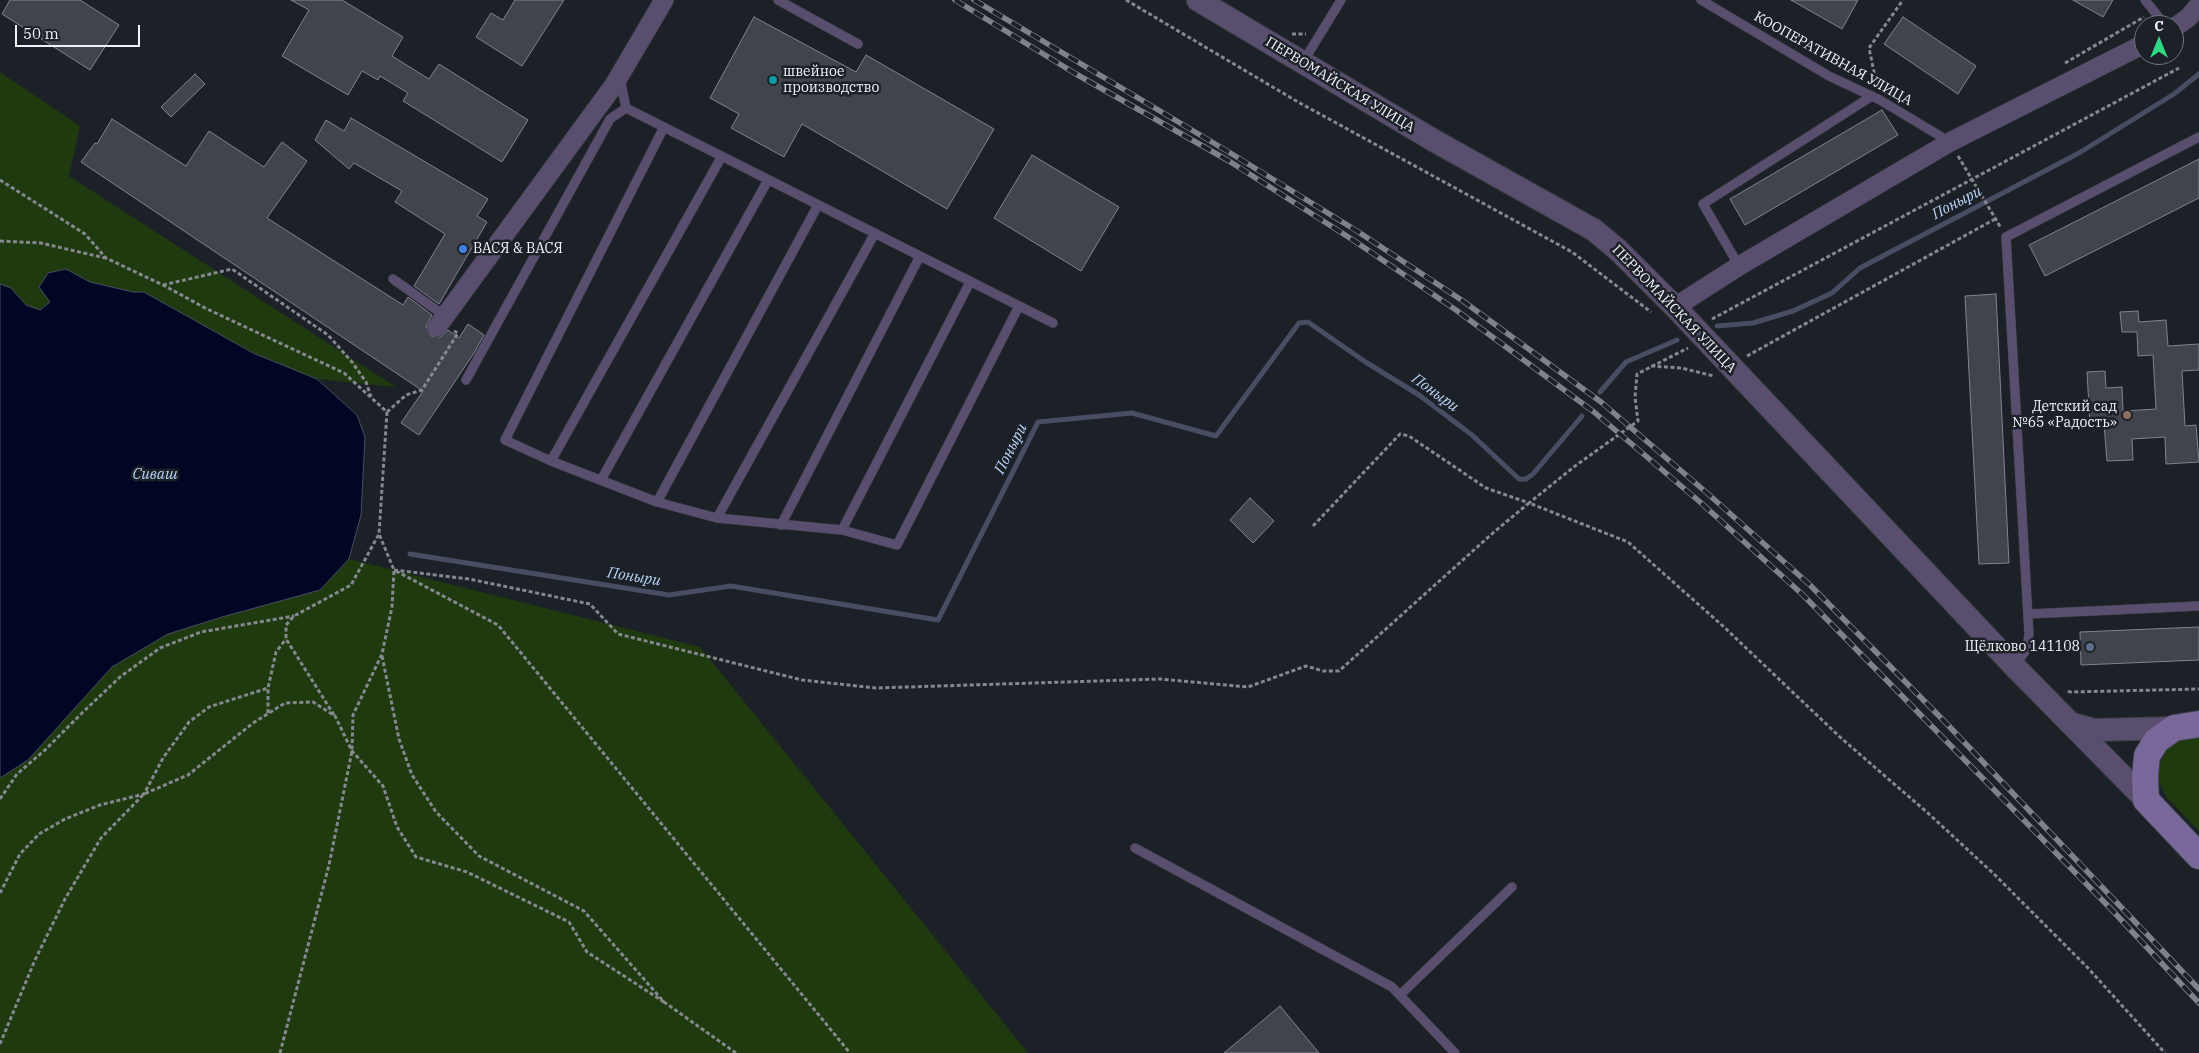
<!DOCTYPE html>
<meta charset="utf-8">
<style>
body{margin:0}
#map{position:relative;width:2199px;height:1053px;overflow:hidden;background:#1c2027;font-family:"IBM Plex Serif",serif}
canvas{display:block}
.north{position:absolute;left:2134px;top:15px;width:50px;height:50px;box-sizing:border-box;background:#1c2027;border:1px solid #71747b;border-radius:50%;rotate:0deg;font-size:14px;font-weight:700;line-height:20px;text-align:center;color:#f1f3f8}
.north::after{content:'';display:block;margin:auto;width:18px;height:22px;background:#30d883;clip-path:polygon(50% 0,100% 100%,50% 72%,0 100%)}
.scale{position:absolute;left:15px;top:25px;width:125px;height:22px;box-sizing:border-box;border:2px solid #f1f3f8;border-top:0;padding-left:6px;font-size:15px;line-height:18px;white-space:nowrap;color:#f1f3f8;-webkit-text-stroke:4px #1c2027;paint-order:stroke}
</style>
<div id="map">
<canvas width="2199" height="1053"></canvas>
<div class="north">С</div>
<div class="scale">50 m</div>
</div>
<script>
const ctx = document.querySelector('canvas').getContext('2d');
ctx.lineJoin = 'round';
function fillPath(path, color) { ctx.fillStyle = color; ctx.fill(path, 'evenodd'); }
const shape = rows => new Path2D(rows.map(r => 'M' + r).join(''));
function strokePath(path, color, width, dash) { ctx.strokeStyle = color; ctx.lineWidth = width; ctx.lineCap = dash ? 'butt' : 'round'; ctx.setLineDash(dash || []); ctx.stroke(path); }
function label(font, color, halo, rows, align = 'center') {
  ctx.font = font + ' "IBM Plex Serif",serif'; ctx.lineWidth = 5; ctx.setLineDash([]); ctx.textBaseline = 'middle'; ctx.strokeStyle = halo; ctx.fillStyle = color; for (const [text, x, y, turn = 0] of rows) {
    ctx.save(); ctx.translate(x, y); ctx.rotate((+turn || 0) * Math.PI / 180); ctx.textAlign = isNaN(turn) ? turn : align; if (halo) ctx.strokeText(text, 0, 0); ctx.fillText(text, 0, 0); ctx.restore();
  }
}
const green = shape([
 [0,72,80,126,69,176,396,387,317,379,253,353,144,292,133,292,90,282,66,269,40,287,50,302,40,310,26,305,11,288,0,284],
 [349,559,700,647,1028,1053,0,1053,0,778,28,760,112,667,168,634,222,617,320,590],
 [2199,734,2199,831,2167,798,2158,780,2160,764,2165,751,2176,740]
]);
const water = shape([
 [66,269,90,282,133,292,144,292,253,353,317,379,357,415,365,437,361,515,349,559,320,590,222,617,168,634,112,667,28,760,0,778,0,284,11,288,26,305,40,310,50,302,39,287,48,273,66,269]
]);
const stream = shape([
 [1717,326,1753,323,1793,311,1832,293,1860,268,2079,153,2174,94,2199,74],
 [1600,392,1626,362,1677,340],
 [410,554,669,595,731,586,938,620,1038,422,1132,413,1216,436,1299,323,1308,322,1364,361,1419,395,1472,435,1519,479,1526,479,1533,474,1582,416]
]);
const building = shape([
 [10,0,80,0,119,25,90,70,2,14,10,0],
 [291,0,342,0,403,37,392,56,429,79,439,64,528,120,502,162,403,101,408,93,380,76,378,80,362,71,348,95,282,56,309,10,291,0],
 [515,0,564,0,522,66,476,37,491,13,503,20,515,0],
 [1791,0,1858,0,1842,29,1791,0],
 [2073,0,2113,0,2103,17,2073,0],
 [754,17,856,72,866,55,994,129,947,209,802,124,784,157,731,128,739,114,710,98,754,17],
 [1903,17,1976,66,1958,94,1884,44,1903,17],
 [195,74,205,84,171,117,161,107,195,74],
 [1882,110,1898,135,1745,225,1730,199,1882,110],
 [351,118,488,199,477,216,487,222,439,304,414,286,445,234,395,202,402,191,354,163,349,169,315,140,326,120,344,131,351,118],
 [112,119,186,166,209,131,264,167,282,142,307,161,267,218,403,305,408,297,432,315,426,326,431,336,441,337,448,330,459,338,468,324,484,335,474,353,419,435,401,423,423,391,81,162,95,143,97,144,112,119],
 [1032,155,1119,207,1081,271,994,218,1032,155],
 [2199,159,2199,198,2045,276,2029,245,2199,159],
 [1996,294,2009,563,1979,564,1965,296,1996,294],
 [2138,311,2139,322,2166,320,2168,346,2199,344,2199,370,2182,371,2185,426,2196,425,2199,462,2166,464,2165,437,2132,439,2133,460,2107,461,2104,424,2090,425,2087,372,2105,371,2106,388,2122,387,2123,411,2156,409,2153,355,2138,356,2137,332,2122,332,2120,312,2138,311],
 [1250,498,1274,521,1253,543,1230,520,1250,498],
 [2199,627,2199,660,2081,665,2080,632,2199,627],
 [1280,1006,1319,1053,1224,1053,1280,1006]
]);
const path = shape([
 [1126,0,1298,102,1572,252,1651,312],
 [1292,34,1306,34],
 [2065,63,2144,17],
 [1877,86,1869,48,1903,0],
 [1958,156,2001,228],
 [0,180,85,234,106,258,163,285,207,309,344,373,387,412,379,534,394,570,392,607,382,654,353,715,352,751,329,865,280,1053],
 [0,241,41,243,105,258],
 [163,285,232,269,328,335,352,362,366,382,371,397],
 [1712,319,2179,68],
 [1747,356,1995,219],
 [1651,366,1681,368,1714,376],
 [387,412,406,395,422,390,458,333,454,331],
 [1313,526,1400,434,1409,436,1486,488,1529,503,1575,466,1638,421,1635,397,1637,374,1688,348],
 [394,570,469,579,590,604,618,634,802,680,876,688,1160,679,1248,687,1306,666,1323,671,1339,671,1494,532,1529,503,1628,542,1724,627,1841,738,1929,814,1995,875,2088,968,2165,1053],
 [396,571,498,625,850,1053],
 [382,656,399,739,412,775,436,812,479,856,584,911,664,1002,736,1053],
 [2068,691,2070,692,2199,689],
 [268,713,268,688,276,652,286,639],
 [334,715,286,639,286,625,294,616,351,585,379,534],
 [0,799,17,774,45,750,82,713,120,677,160,648,201,632,294,616],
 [0,893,20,854,39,834,65,819,100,805,144,794,163,758,189,722,209,707,268,688],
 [0,1044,35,960,65,899,101,838,144,794,188,775,253,723,285,703,313,702,335,716,352,751,383,786,397,827,416,857,467,872,569,922,587,952,664,1002]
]);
const service = shape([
 [778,0,858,44],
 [1701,0,1829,76,1880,100,1950,142],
 [2145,0,2165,25],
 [1303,62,1341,0],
 [620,78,626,108,1053,323],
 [664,127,505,440,551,461,657,502,717,518,842,530,897,545,1019,306],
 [1739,266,1703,204,1872,96],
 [393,279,445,316],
 [466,380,610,119,626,108],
 [551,461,722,156],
 [601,480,768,180],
 [657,502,818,205],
 [717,518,875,233],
 [781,525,920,256],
 [842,530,970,282],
 [2028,614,2199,606],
 [2014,666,2027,649,2029,634,2006,237,2199,137],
 [1135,848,1392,987,1455,1053],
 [1400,995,1512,887]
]);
const minor = shape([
 [2174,28,2189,17,2199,5],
 [1675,307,1739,266,1950,142,2144,44],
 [437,327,614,85,664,0]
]);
const tertiary = shape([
 [1198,0,1433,140,1594,230,1618,250,1675,307,2014,666,2146,800],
 [2070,723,2094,730,2174,728]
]);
const secondary = shape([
 [2199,724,2174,728,2156,741,2147,756,2145,776,2146,800,2199,856]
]);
const rail = shape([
 [955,0,1076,74,1229,161,1353,240,1456,310,1594,412,1700,502,1802,594,2111,909,2199,1003],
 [974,0,1232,154,1357,231,1463,301,1601,402,1707,493,1810,585,1946,723,2199,989]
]);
const markers = [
 [773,80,5,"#0f9aa8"],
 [463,249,5,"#3f7fe0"],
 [2127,415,5,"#8d6e63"],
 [2090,647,5,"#5c6f8a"]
];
const streetNames = [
 ["КООПЕРАТИВНАЯ УЛИЦА",1833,59,29],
 ["ПЕРВОМАЙСКАЯ УЛИЦА",1340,85,31],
 ["ПЕРВОМАЙСКАЯ УЛИЦА",1674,309,46]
];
const poiNames = [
 ["швейное",783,72],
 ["производство",783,88],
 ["ВАСЯ & ВАСЯ",473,249],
 ["Детский сад",2117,407,"right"],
 ["№65 «Радость»",2117,423,"right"],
 ["Щёлково 141108",2080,647,"right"]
];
const waterNames = [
 ["Поныри",1957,203,-28],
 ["Поныри",1435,393,36],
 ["Поныри",1011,449,-63],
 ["Сиваш",155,475],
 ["Поныри",634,577,9]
];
fillPath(green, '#203a10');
fillPath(water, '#000623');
strokePath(water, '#484d63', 1);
strokePath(stream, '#484d63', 5);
fillPath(building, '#41444d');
strokePath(building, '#7f848d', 1);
strokePath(service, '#3a3e44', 10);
strokePath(minor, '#3a3e44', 20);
strokePath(tertiary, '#3a3e44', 24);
strokePath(secondary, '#3a3e44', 28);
strokePath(path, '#85888e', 3, [4, 2.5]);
strokePath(service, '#594e6e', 9);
strokePath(minor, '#594e6e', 19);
strokePath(tertiary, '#594e6e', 22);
strokePath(secondary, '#79689a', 26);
strokePath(rail, '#7f8288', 5.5);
strokePath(rail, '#1c2027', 4, [11]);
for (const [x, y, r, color] of markers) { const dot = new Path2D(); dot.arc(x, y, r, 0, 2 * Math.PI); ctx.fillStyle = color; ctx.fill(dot); strokePath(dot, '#1c2027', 2); }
label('14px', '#f1f3f8', '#1c2027', streetNames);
label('14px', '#f1f3f8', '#1c2027', poiNames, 'left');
label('italic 15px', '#b7d4f8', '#1c2027', waterNames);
</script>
